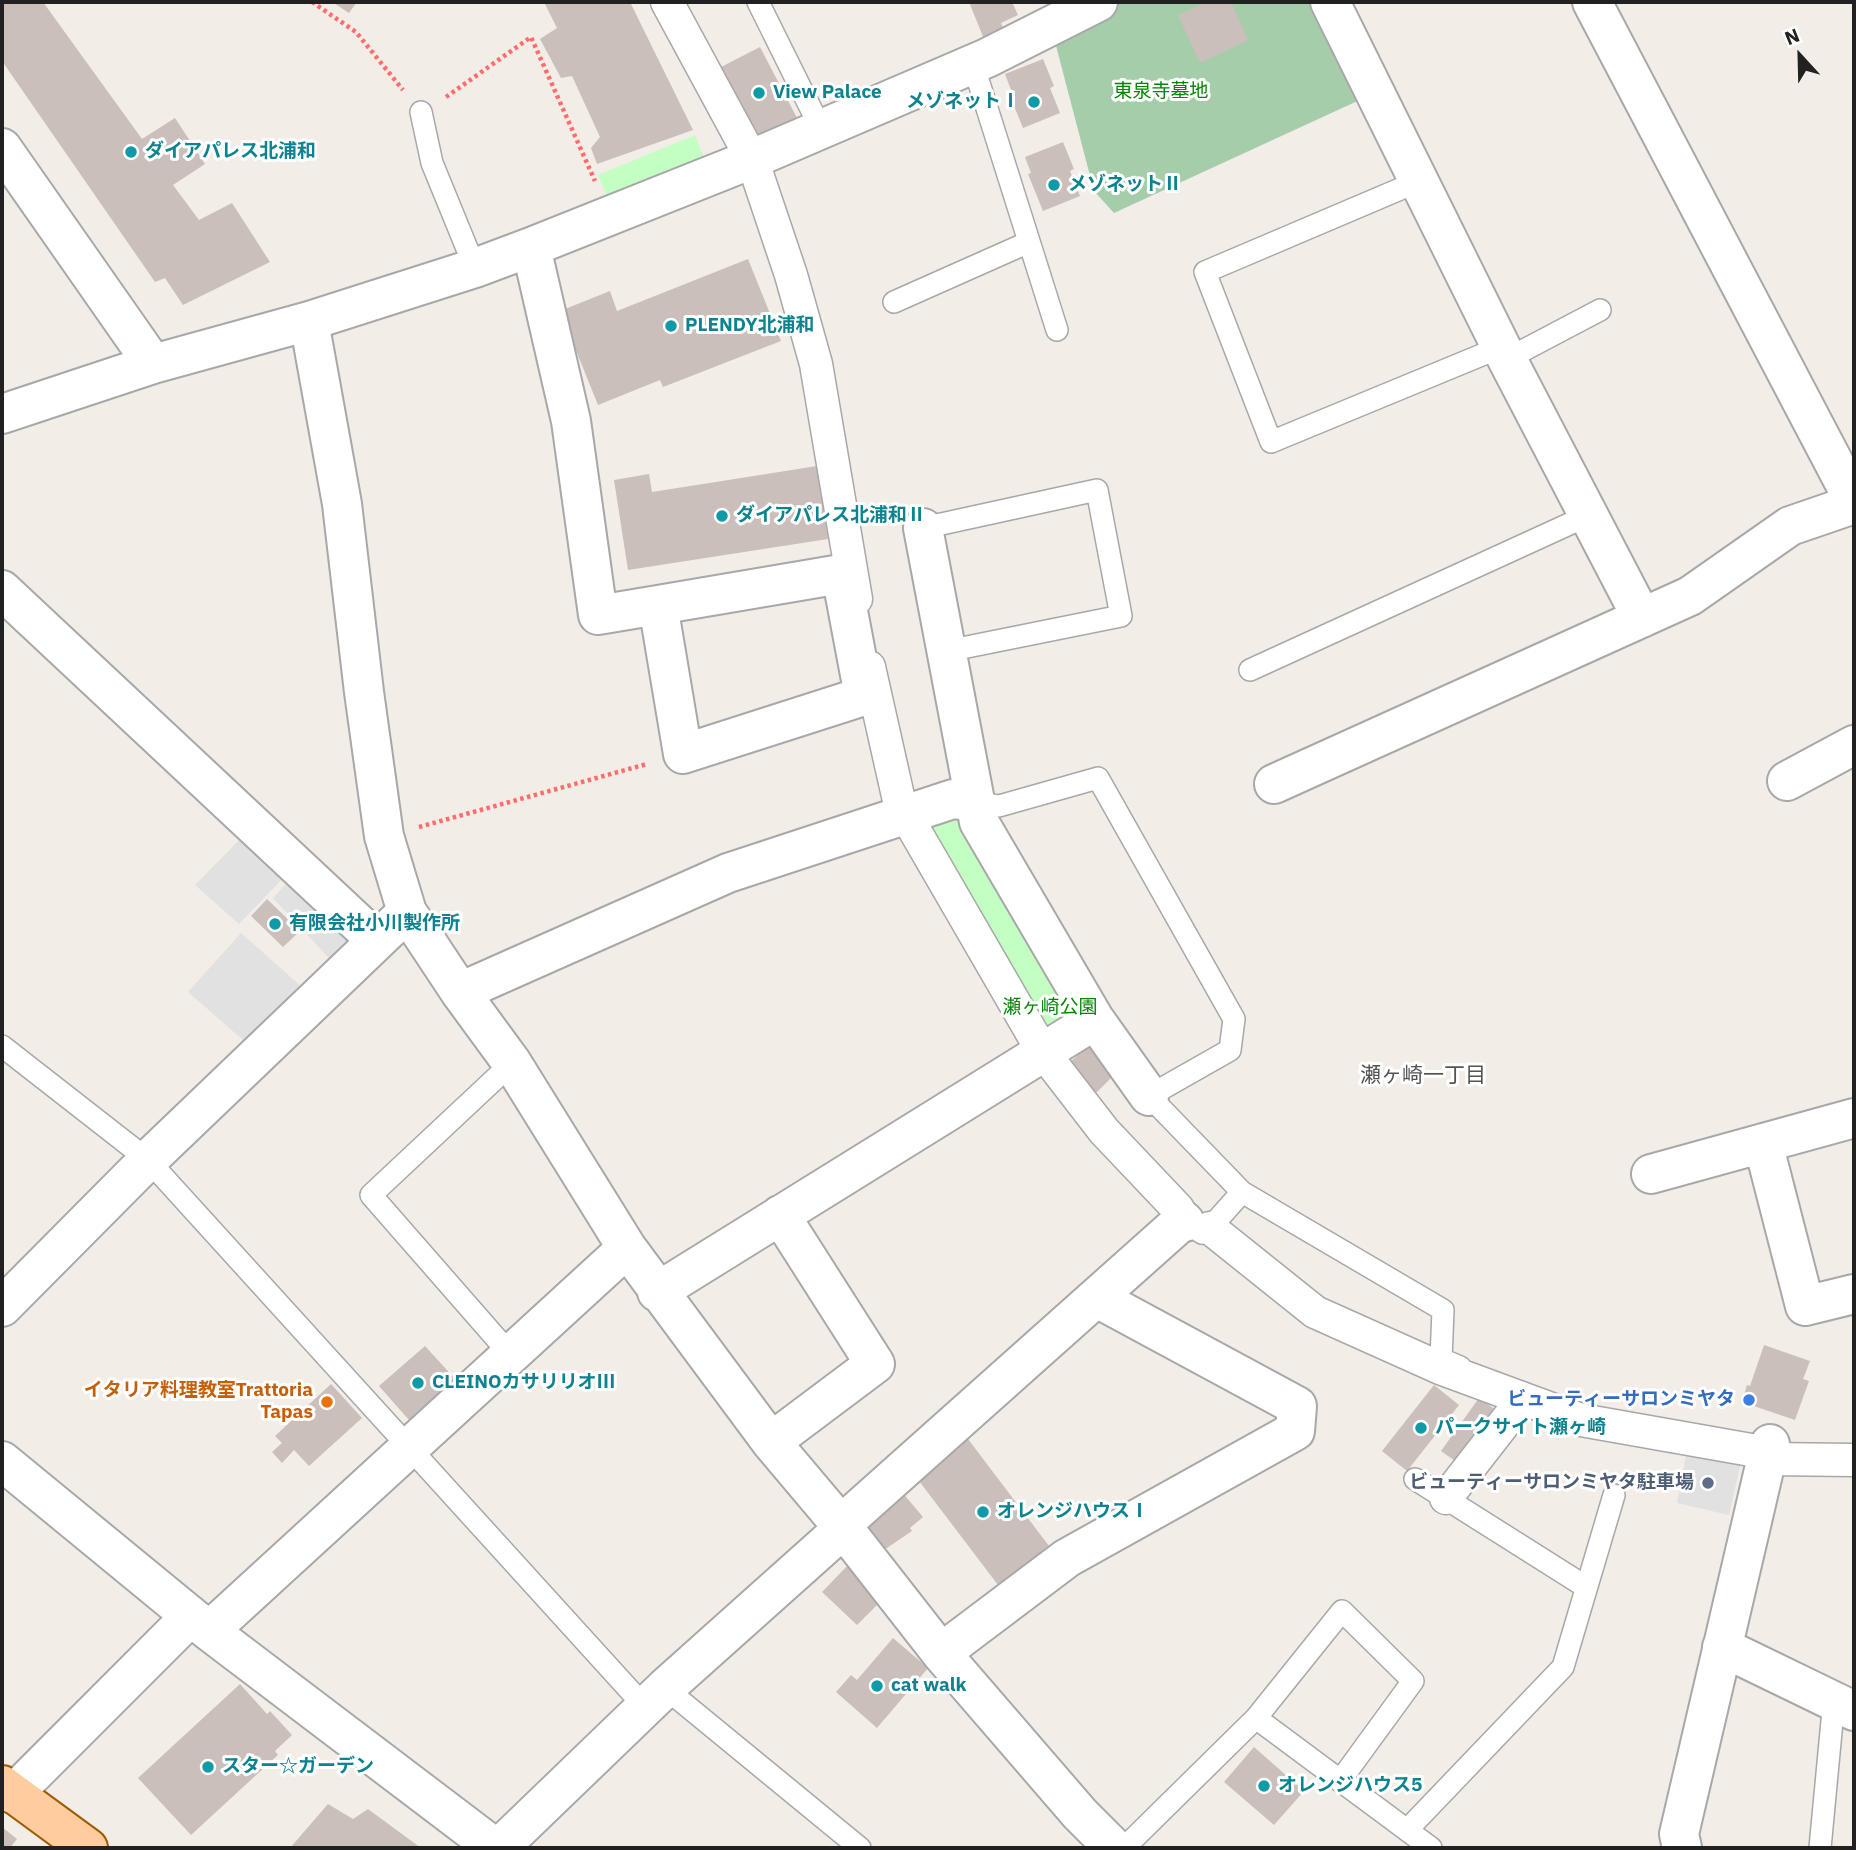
<!DOCTYPE html>
<meta charset="utf-8">
<style>
body{margin:0}
#map{position:relative;width:1856px;height:1850px;overflow:hidden;background:#f2ede7;font-family:"IBM Plex Sans",sans-serif}
canvas{display:block}
.frame{position:absolute;inset:0;border:4px solid #212121;pointer-events:none}
.north{position:absolute;left:1765px;top:21px;width:70px;height:70px;-webkit-text-stroke:5px #fff;paint-order:stroke;rotate:338deg;font-size:19px;font-weight:700;line-height:28px;text-align:center;color:#212121}
.north::after{content:'';display:block;margin:auto;width:24px;height:32px;background:#212121;clip-path:polygon(50% 0,100% 100%,50% 72%,0 100%)}
</style>
<div id="map">
<canvas width="1856" height="1850"></canvas>
<div class="frame"></div>
<div class="north">N</div>
</div>
<script>
const ctx = document.querySelector('canvas').getContext('2d');
ctx.lineJoin = 'round';
function fillPath(path, color) { ctx.fillStyle = color; ctx.fill(path, 'evenodd'); }
const shape = rows => new Path2D(rows.map(r => 'M' + r).join(''));
function strokePath(path, color, width, dash) { ctx.strokeStyle = color; ctx.lineWidth = width; ctx.lineCap = dash ? 'butt' : 'round'; ctx.setLineDash(dash || []); ctx.stroke(path); }
function label(font, color, halo, rows, align = 'center') {
  ctx.font = font + ' "IBM Plex Sans","Noto Sans JP",sans-serif'; ctx.lineWidth = 6; ctx.setLineDash([]); ctx.textBaseline = 'middle'; ctx.strokeStyle = halo; ctx.fillStyle = color; for (const [text, x, y, turn = 0] of rows) {
    ctx.save(); ctx.translate(x, y); ctx.rotate((+turn || 0) * Math.PI / 180); ctx.textAlign = isNaN(turn) ? turn : align; if (halo) ctx.strokeText(text, 0, 0); ctx.fillText(text, 0, 0); ctx.restore();
  }
}
const cemetery = shape([
 [1120,2,1315,2,1364,98,1114,213,1094,191,1054,38]
]);
const park = shape([
 [695,135,705,160,609,201,598,175],
 [953,811,1023,922,1075,1014,1044,1040,917,822]
]);
const parking = shape([
 [246,833,288,873,239,924,195,885],
 [296,873,354,933,329,958,273,898],
 [241,933,303,988,251,1047,188,992],
 [1687,1450,1741,1462,1729,1515,1677,1503]
]);
const building = shape([
 [2,2,43,2,142,139,175,118,205,164,173,185,199,220,232,203,270,262,183,305,165,278,155,282,2,61],
 [332,2,357,2,349,13],
 [544,2,630,2,693,130,597,164,591,148,600,137,572,76,561,78,540,39,557,28],
 [969,2,1012,2,1018,15,1001,23,1004,30,984,39],
 [1208,2,1231,2,1248,40,1200,63,1178,15],
 [760,47,797,118,757,139,721,67],
 [1043,59,1054,86,1050,88,1060,113,1023,128,1008,91,1011,90,1005,74],
 [1063,142,1074,169,1070,171,1080,196,1043,211,1028,174,1031,173,1025,157],
 [748,259,781,341,663,387,660,380,598,405,560,311,610,291,617,311],
 [817,466,828,539,628,570,614,480,649,474,652,492],
 [267,899,300,931,283,947,251,916],
 [1091,1044,1116,1073,1091,1098,1064,1067],
 [1764,1345,1810,1361,1803,1379,1809,1381,1795,1420,1742,1402,1747,1385,1750,1386],
 [425,1346,456,1380,409,1420,379,1386],
 [331,1384,362,1418,309,1466,294,1450,282,1463,272,1452,282,1443,275,1436],
 [1434,1385,1459,1405,1407,1471,1382,1451],
 [1479,1398,1500,1413,1462,1466,1441,1451],
 [968,1439,1049,1546,998,1585,916,1477],
 [901,1491,923,1517,910,1528,912,1531,884,1550,862,1523],
 [849,1564,884,1598,857,1625,822,1592],
 [893,1638,928,1668,877,1728,836,1692,851,1675,857,1680],
 [240,1684,267,1714,270,1711,292,1735,275,1751,278,1755,191,1835,138,1778],
 [1254,1747,1304,1791,1274,1825,1224,1782],
 [328,1804,353,1819,368,1809,421,1848,290,1848],
 [2,1827,17,1839,10,1848,2,1848]
]);
const path = shape([
 [312,2,356,32,403,90],
 [446,97,531,37,595,181],
 [419,827,647,764]
]);
const service = shape([
 [758,2,821,129],
 [973,64,1057,330],
 [421,112,432,163,475,268],
 [1419,181,1205,272,1271,442,1501,347],
 [894,302,1029,242],
 [1507,359,1600,310],
 [923,528,1097,490,1121,616,947,651],
 [1250,670,1589,515],
 [975,802,999,806,1098,778,1234,1019,1230,1050,1149,1096,1242,1192,1210,1228,1202,1233,1199,1231],
 [2,1046,148,1160,645,1707],
 [1242,1192,1443,1310,1441,1359,1460,1367],
 [510,1354,371,1195,512,1063],
 [1415,1479,1586,1587],
 [665,1688,860,1848],
 [1256,1718,1431,1848],
 [1407,1830,1563,1667,1614,1495],
 [1124,1848,1256,1718,1342,1611,1413,1681,1340,1781],
 [1820,1848,1834,1700]
]);
const pedestrian = shape([
 [667,2,752,159,791,275,816,364,856,599],
 [869,667,900,805,1043,1052,1104,1131,1178,1209,1185,1222],
 [1210,1228,1315,1312,1440,1368,1581,1420,1768,1453],
 [1766,1459,1854,1460],
 [1446,1498,1523,1399]
]);
const minor = shape([
 [1330,2,1507,359,1642,618],
 [1592,2,1854,501],
 [2,148,153,364],
 [531,247,571,421,598,615,658,605,841,574,864,696,683,754,658,605],
 [309,321,342,504,364,692,384,836,407,912,460,992,512,1063,627,1248,771,1442,841,1525,941,1653,1080,1814,1114,1848],
 [2,414,153,364,309,321,475,268,531,247,752,159,987,58,1098,2],
 [923,528,979,822,1095,1020,1149,1096],
 [2,590,376,940],
 [1787,781,1854,745],
 [1274,784,1690,596,1790,526,1854,504],
 [460,992,728,873,953,799,975,802],
 [1763,1143,1805,1306,1854,1294],
 [1651,1174,1854,1118],
 [657,1292,1095,1020],
 [2,1307,148,1160,407,912],
 [771,1442,875,1364,780,1215],
 [2,1461,209,1631,495,1848],
 [209,1631,627,1248],
 [1722,1647,1854,1711],
 [941,1653,1067,1558,1295,1431,1297,1406,1097,1298],
 [13,1794,191,1616],
 [499,1848,665,1688,835,1536,841,1525,1183,1220,1185,1222],
 [1682,1848,1679,1834,1770,1444]
]);
const primary = shape([
 [2,1785,88,1848]
]);
const markers = [
 [759,93,7,"#0f9aa8"],
 [1034,102,7,"#0f9aa8"],
 [131,152,7,"#0f9aa8"],
 [1054,185,7,"#0f9aa8"],
 [671,326,7,"#0f9aa8"],
 [722,516,7,"#0f9aa8"],
 [275,924,7,"#0f9aa8"],
 [418,1383,7,"#0f9aa8"],
 [1749,1400,7,"#3f7fe0"],
 [327,1402,7,"#e8710a"],
 [1421,1428,7,"#0f9aa8"],
 [1708,1483,7,"#5c6f8a"],
 [983,1512,7,"#0f9aa8"],
 [877,1686,7,"#0f9aa8"],
 [208,1767,7,"#0f9aa8"],
 [1264,1786,7,"#0f9aa8"]
];
const parkNames = [
 ["東泉寺墓地",1161,92],
 ["瀬ヶ崎公園",1050,1008]
];
const cultureNames = [
 ["View Palace",773,93],
 ["メゾネットⅠ",1020,102,"right"],
 ["ダイアパレス北浦和",145,152],
 ["メゾネットⅡ",1068,185],
 ["PLENDY北浦和",685,326],
 ["ダイアパレス北浦和Ⅱ",736,516],
 ["有限会社小川製作所",289,924],
 ["CLEINOカサリリオⅢ",432,1383],
 ["パークサイト瀬ヶ崎",1435,1428],
 ["オレンジハウスⅠ",997,1512],
 ["cat walk",891,1686],
 ["スター☆ガーデン",222,1767],
 ["オレンジハウス5",1278,1786]
];
const foodNames = [
 ["イタリア料理教室Trattoria",313,1391],
 ["Tapas",313,1413]
];
const shopNames = [
 ["ビューティーサロンミヤタ",1735,1400]
];
const serviceNames = [
 ["ビューティーサロンミヤタ駐車場",1694,1483]
];
const neighbourhoodNames = [
 ["瀬ヶ崎一丁目",1423,1076]
];
fillPath(cemetery, '#a6cda9');
fillPath(park, '#c3fec3');
fillPath(parking, '#e1e1e1');
fillPath(building, '#cabfba');
strokePath(service, '#a8a8a8', 24);
strokePath(pedestrian, '#a8a8a8', 35);
strokePath(minor, '#a8a8a8', 42);
strokePath(primary, '#9e5b00', 42);
strokePath(path, '#ff6c6b', 4.5, [3.5, 3.5]);
strokePath(service, '#fff', 21);
strokePath(pedestrian, '#fff', 32);
strokePath(minor, '#fff', 38);
strokePath(primary, '#ffcc9f', 38);
for (const [x, y, r, color] of markers) { const dot = new Path2D(); dot.arc(x, y, r, 0, 2 * Math.PI); ctx.fillStyle = color; ctx.fill(dot); strokePath(dot, '#fff', 2.5); }
label('19px', '#068504', '#fff', parkNames);
label('bold 19px', '#0d838f', '#fff', cultureNames, 'left');
label('bold 19px', '#c56008', '#fff', foodNames, 'right');
label('bold 19px', '#366cbe', '#fff', shopNames, 'right');
label('bold 19px', '#4e5e75', '#fff', serviceNames, 'right');
label('21px', '#545454', '#fff', neighbourhoodNames);
</script>
